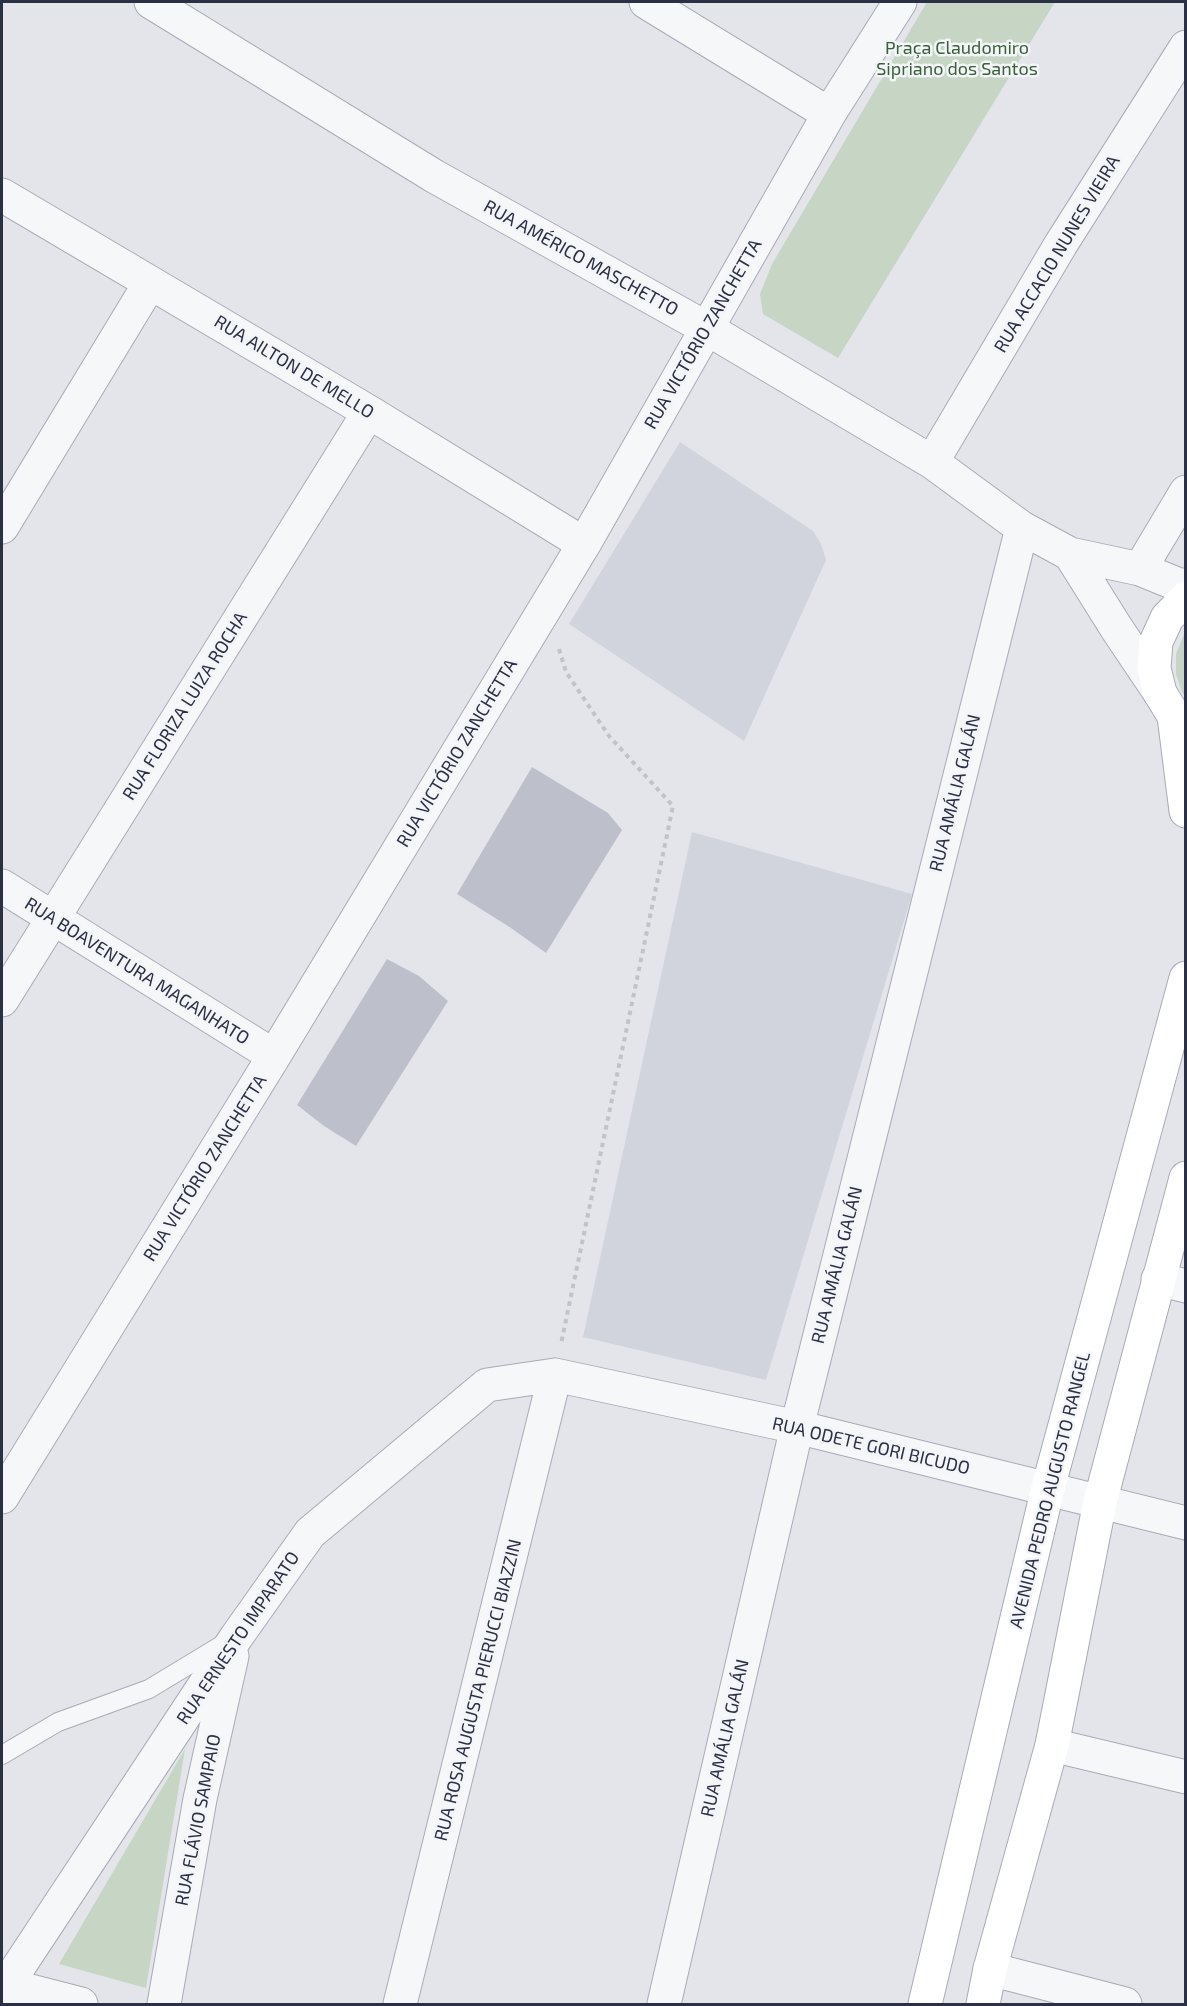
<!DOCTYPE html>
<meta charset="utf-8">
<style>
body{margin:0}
#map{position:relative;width:1187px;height:2006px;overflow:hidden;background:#e3e5eb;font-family:"Exo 2",sans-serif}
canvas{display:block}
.frame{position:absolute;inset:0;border:3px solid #2b3044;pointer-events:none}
</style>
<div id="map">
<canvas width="1187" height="2006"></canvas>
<div class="frame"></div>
</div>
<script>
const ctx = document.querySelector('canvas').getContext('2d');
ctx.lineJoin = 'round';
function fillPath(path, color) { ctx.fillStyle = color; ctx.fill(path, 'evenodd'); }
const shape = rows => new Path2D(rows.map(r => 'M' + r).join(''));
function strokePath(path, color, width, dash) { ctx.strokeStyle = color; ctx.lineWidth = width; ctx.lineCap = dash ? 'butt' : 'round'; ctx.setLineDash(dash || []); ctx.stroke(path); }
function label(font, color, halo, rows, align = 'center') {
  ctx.font = font + ' "Exo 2",sans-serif'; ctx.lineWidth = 5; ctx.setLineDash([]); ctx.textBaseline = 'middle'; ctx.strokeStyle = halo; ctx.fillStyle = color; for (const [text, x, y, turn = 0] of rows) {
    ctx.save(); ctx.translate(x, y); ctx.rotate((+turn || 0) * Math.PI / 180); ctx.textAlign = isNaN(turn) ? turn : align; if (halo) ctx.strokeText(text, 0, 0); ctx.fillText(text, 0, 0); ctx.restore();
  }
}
const built = shape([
 [680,442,813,531,821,544,826,560,744,741,569,624],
 [692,832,912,894,766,1380,583,1337]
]);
const green = shape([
 [927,2,1055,2,838,358,763,314,760,294,772,264],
 [1185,632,1185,697,1182,692,1176,674,1176,654],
 [185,1749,146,1988,59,1964]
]);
const building = shape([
 [532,767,608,813,622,830,546,953,511,928,457,894],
 [387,959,419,976,448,1001,356,1146,324,1126,297,1105]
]);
const path = shape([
 [559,649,566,672,609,736,673,806,561,1344]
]);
const lane = shape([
 [2,1755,58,1722,149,1689,225,1643]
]);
const street = shape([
 [151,2,434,176,706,328,932,462,1022,528,1070,554,1140,569,1179,585,1186,585],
 [646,2,829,114],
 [2,195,369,412,584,544],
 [932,462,1061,244,1186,47],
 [2,527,150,283],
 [1070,554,1117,629,1160,693],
 [1140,569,1186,492],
 [2,886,274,1056],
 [2,1000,369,412],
 [1158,1279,1186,1286],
 [2,1497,274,1056,584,544,829,114,900,2],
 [1052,1745,1186,1777],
 [990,1969,1125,2004],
 [7,1985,81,2004],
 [2,1992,237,1636,310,1533,487,1385,555,1375,797,1427,1186,1523],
 [164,2004,200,1799,232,1656],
 [400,2004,555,1375],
 [664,2004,797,1427,1022,528]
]);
const secondary = shape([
 [1186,598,1167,618,1156,642,1154,668,1160,693,1174,716,1186,725],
 [1174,716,1186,811],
 [925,2004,1048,1488,1186,978],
 [983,2004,990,1969,1052,1745,1100,1502,1186,1178]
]);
const parkNames = [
 ["Praça Claudomiro",957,48],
 ["Sipriano dos Santos",957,69]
];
const streetNames = [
 ["RUA ACCACIO NUNES VIEIRA",1057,254,-59],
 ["RUA AMÉRICO MASCHETTO",581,258,29],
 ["RUA VICTÓRIO ZANCHETTA",703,334,-60],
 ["RUA AILTON DE MELLO",294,367,31],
 ["RUA FLORIZA LUIZA ROCHA",185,706,-58],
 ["RUA VICTÓRIO ZANCHETTA",457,753,-59],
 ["RUA AMÁLIA GALÁN",955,793,-76],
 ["RUA BOAVENTURA MAGANHATO",137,971,32],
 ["RUA VICTÓRIO ZANCHETTA",205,1168,-58],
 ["RUA AMÁLIA GALÁN",837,1265,-76],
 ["RUA ODETE GORI BICUDO",871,1446,13],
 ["AVENIDA PEDRO AUGUSTO RANGEL",1050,1490,-76],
 ["RUA ERNESTO IMPARATO",238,1638,-56],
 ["RUA ROSA AUGUSTA PIERUCCI BIAZZIN",478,1690,-76],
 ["RUA AMÁLIA GALÁN",725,1738,-77],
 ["RUA FLÁVIO SAMPAIO",198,1820,-79]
];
fillPath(built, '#d1d4dd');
fillPath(green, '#c6d5c4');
fillPath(building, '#bdc0cb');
strokePath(lane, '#a8abb6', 20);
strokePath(street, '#a8abb6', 35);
strokePath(secondary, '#a8abb6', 35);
strokePath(path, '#c1c3ca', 4, [4.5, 4.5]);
strokePath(lane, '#f6f7f9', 18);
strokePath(street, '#f6f7f9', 33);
strokePath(secondary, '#fff', 33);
label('18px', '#396038', '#f3f5f8', parkNames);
label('18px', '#2b3044', '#f3f5f8', streetNames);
</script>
